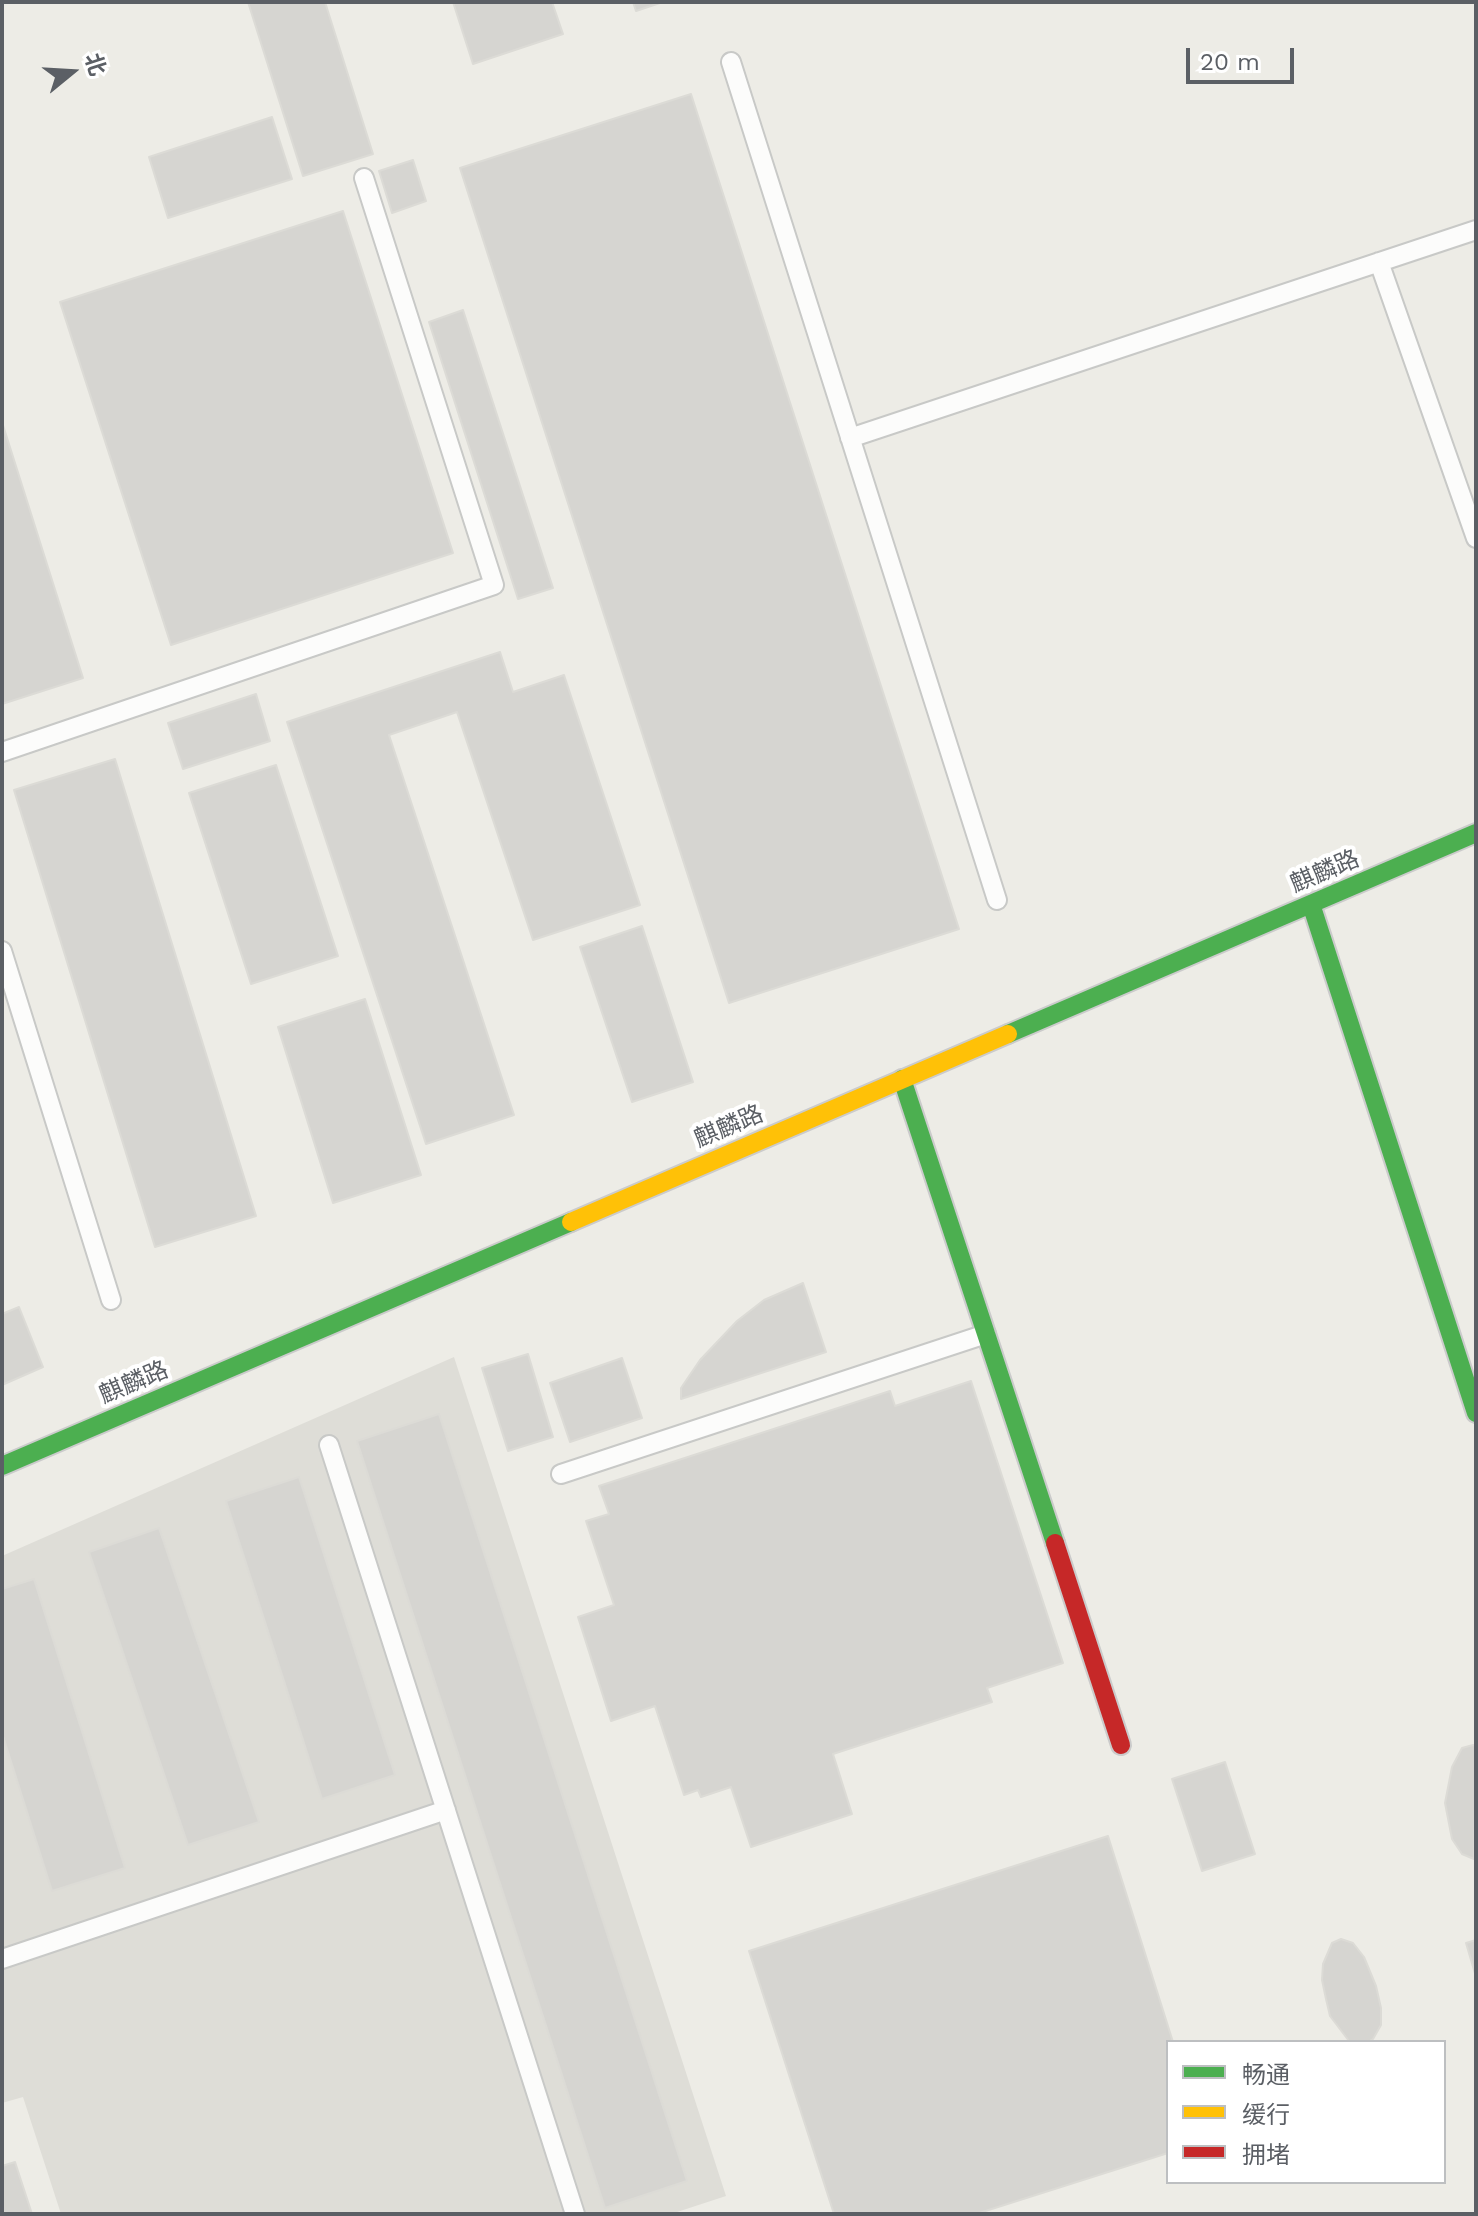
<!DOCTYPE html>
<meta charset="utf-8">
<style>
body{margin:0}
#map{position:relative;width:1478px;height:2216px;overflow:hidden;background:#edece6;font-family:"Work Sans","Noto Sans SC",sans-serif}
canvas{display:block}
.frame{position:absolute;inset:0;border:4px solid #5b5f65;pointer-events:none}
.legend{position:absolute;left:1166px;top:2040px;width:280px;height:144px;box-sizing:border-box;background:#fff;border:2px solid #bdbfc1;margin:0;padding:10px 14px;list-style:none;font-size:24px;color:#5b5f65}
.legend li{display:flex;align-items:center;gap:16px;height:40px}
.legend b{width:40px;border:2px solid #bdbfc1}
.north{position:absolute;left:32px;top:32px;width:80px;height:80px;-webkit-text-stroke:6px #fff;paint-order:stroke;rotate:72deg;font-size:22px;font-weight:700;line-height:32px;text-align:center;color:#5b5f65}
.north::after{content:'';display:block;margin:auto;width:28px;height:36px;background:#5b5f65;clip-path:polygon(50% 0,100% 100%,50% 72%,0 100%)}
.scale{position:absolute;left:1186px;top:48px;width:108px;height:36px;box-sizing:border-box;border:4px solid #5b5f65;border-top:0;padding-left:10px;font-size:24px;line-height:28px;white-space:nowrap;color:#5b5f65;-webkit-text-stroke:6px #fff;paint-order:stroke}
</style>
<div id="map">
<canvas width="1478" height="2216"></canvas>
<div class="frame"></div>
<ul class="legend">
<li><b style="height:10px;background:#4caf50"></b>畅通</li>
<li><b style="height:10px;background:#ffc107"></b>缓行</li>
<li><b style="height:10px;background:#c62828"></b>拥堵</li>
</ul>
<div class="north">北</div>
<div class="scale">20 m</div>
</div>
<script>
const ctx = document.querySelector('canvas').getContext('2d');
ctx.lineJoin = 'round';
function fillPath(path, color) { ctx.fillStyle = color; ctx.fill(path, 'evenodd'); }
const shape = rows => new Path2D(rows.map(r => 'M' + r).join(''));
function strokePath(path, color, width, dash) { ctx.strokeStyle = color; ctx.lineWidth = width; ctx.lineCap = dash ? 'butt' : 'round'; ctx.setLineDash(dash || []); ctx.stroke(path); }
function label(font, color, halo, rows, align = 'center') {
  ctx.font = font + ' "Work Sans","Noto Sans SC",sans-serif'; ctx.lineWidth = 8; ctx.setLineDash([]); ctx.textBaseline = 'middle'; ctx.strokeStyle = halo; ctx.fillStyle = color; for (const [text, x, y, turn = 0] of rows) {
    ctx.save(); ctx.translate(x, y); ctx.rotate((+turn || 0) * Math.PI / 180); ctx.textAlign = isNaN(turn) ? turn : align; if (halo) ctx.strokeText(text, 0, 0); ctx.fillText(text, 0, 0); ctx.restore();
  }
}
const industrial = shape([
 [454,1357,726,2196,671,2214,61,2214,23,2097,2,2103,2,1556]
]);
const building = shape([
 [248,2,325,2,373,154,303,176,248,2],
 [453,2,552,2,563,34,473,64,453,2],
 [633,2,663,2,636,11,633,2],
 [691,94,959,929,729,1003,460,168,691,94],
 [272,117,292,179,168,218,149,157,272,117],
 [413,160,426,201,392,213,379,171,413,160],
 [343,211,453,553,171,645,60,302,343,211],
 [463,310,553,588,518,599,429,322,463,310],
 [2,422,83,678,2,704,2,422],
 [500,652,513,692,564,675,640,905,533,940,457,712,389,735,514,1115,426,1144,287,722,500,652],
 [256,694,270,741,183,769,168,723,256,694],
 [115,759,256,1216,155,1247,14,790,115,759],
 [276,765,338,956,251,984,189,793,276,765],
 [642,926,693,1082,632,1102,580,947,642,926],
 [365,999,421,1175,333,1203,278,1027,365,999],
 [803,1283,826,1352,681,1399,681,1388,700,1360,737,1321,764,1300,803,1283],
 [19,1307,43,1367,2,1385,2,1314,19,1307],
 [528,1354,553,1437,508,1451,482,1368,528,1354],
 [622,1358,642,1418,570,1442,550,1383,622,1358],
 [971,1381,1063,1663,987,1688,992,1702,833,1754,852,1814,751,1847,731,1787,701,1797,698,1790,684,1795,655,1706,611,1721,578,1617,614,1605,586,1521,609,1514,599,1486,890,1391,895,1406,971,1381],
 [439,1414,687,2181,605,2208,357,1441,439,1414],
 [299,1477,395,1775,322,1799,226,1501,299,1477],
 [159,1528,259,1822,188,1845,89,1552,159,1528],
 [34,1579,125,1868,52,1891,2,1733,2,1589,34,1579],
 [1473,1745,1476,1746,1474,1859,1462,1854,1452,1839,1445,1803,1452,1767,1462,1748,1473,1745],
 [1225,1762,1255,1854,1202,1871,1172,1779,1225,1762],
 [1108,1836,1173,2042,1168,2042,1168,2153,976,2214,834,2214,749,1951,1108,1836],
 [1341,1939,1353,1943,1364,1957,1376,1986,1381,2008,1381,2025,1373,2039,1368,2042,1349,2041,1330,2016,1326,1999,1322,1980,1323,1964,1332,1943,1341,1939],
 [1476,1940,1476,1977,1466,1943,1476,1940],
 [15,2162,32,2214,2,2214,2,2166,15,2162]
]);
const lane = shape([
 [731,62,997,900],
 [1379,262,1476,538],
 [850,438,1476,230],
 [2,752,494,585,364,178],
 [2,951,111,1300],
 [329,1445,575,2214],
 [561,1474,986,1334],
 [2,1959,446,1810]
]);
const fast = shape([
 [1311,904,1476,1413],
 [1008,1034,1476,833],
 [902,1079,1055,1543],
 [2,1466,571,1222]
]);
const slow = shape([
 [571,1222,1008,1034]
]);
const jam = shape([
 [1055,1543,1121,1745]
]);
const streetNames = [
 ["麒麟路",1325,872,-23],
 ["麒麟路",729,1127,-23],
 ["麒麟路",134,1383,-23]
];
fillPath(industrial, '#deddd7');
fillPath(building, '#d6d5d1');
strokePath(building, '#dcdbd6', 2);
strokePath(lane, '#c8c9c7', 22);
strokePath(fast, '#cbcbcb', 22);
strokePath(slow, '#cbcbcb', 22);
strokePath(jam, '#cbcbcb', 22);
strokePath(lane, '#fcfcfb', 18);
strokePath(fast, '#4caf50', 18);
strokePath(slow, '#ffc107', 18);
strokePath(jam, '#c62828', 18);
label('24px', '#5b5f65', '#fff', streetNames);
</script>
